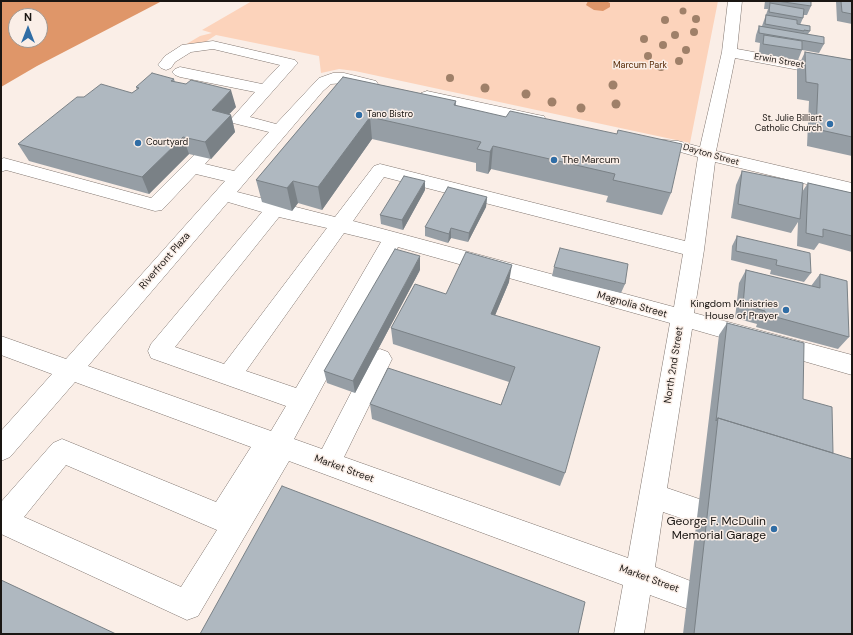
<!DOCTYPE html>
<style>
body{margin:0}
#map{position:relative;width:853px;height:635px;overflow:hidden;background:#faeee7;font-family:"DM Sans",sans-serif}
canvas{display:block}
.frame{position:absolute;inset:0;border:2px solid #1a1613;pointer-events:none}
.north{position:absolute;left:8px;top:8px;width:40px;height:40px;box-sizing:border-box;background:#faeee7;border:1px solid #a09892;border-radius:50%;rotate:0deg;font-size:11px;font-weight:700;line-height:16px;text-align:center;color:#1a1613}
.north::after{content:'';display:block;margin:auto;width:14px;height:18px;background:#306da5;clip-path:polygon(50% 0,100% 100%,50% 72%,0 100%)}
</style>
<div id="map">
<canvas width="853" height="635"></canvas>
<div class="frame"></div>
<div class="north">N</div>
</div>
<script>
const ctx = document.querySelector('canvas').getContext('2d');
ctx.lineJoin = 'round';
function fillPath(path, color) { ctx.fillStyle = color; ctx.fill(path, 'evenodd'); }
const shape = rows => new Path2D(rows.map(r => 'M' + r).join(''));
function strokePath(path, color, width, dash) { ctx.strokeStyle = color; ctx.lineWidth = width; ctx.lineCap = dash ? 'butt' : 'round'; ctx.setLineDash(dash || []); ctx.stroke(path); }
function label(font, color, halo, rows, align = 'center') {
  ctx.font = font + ' "DM Sans",sans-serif'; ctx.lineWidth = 3; ctx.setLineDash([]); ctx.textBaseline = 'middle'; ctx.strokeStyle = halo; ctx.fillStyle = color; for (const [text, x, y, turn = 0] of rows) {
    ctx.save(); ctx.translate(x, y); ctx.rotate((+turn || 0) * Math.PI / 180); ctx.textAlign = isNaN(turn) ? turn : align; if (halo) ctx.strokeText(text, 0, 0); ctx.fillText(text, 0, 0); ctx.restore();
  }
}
const green = shape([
 [252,1,718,1,690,143,355,71,339,69,321,73,319,56,216,35,178,60,163,58,200,36,212,33,202,30]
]);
const water = shape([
 [1,1,162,1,37,66,1,87],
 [16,16,40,16,40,40,16,40],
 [588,1,606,1,610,3,610,7,603,11,594,10,586,5]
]);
const minor = shape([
 [728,1,742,1,737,49,852,70,852,80,735,58,716,151,852,183,852,195,715,162,704,250,694,313,852,355,852,375,692,329,667,488,708,502,712,511,708,520,698,524,663,512,655,567,698,584,703,594,698,604,688,609,650,595,644,634,614,634,623,585,289,461,198,616,187,620,1,534,1,502,53,443,62,439,216,502,251,447,75,382,10,457,1,461,1,431,52,374,1,355,1,336,66,359,225,181,196,174,162,210,155,211,6,170,1,172,1,159,4,158,151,198,196,153,202,151,208,153,211,157,205,164,234,171,269,132,233,123,231,119,255,92,180,77,175,75,172,72,175,69,180,67,262,84,280,65,213,49,191,52,175,62,171,68,166,70,161,68,158,65,165,56,182,45,213,41,295,60,298,63,295,66,250,117,276,124,319,78,333,73,344,73,376,81,378,84,376,87,370,89,344,83,331,84,323,91,237,192,335,217,374,166,380,164,685,241,698,157,677,151,652,149,646,148,643,144,646,140,652,139,678,141,700,147,722,52,728,1],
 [384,177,683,254,674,307,353,221,384,177],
 [228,202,262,212,151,344,148,351,151,358,286,406,271,431,88,366,228,202],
 [279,217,327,228,224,364,175,347,279,217],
 [344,233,381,242,296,388,246,371,344,233],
 [398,247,670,323,628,558,344,457,392,359,388,352,380,349,372,352,322,449,294,439,398,247],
 [66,465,217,530,181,587,24,517,66,465],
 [427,91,538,115,544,116,546,120,544,124,538,125,421,99,419,96,421,93,427,91]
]);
const trees = [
 [683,11,3.5],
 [696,19,4],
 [665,20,4],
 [694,32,4],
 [675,35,4],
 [644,39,4],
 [663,45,4],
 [686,50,4],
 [648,56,4],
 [679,61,4],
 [661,67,4],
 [450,78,4],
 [613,85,4.5],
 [485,88,4.5],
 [526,94,4.5],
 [552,102,4.5],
 [616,104,4.5],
 [581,108,4.5]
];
const wall = shape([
 [765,1,811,1,811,6,807,15,803,15,803,18,800,25,810,31,808,34,824,44,819,53,802,50,798,60,759,53,760,43,755,42,756,35,759,26,762,26,768,9,764,9],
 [836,1,852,1,852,24,837,21],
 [805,52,852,60,852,156,807,146,809,101,797,99,797,69],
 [343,77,456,101,456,106,671,193,662,215,606,202,608,196,491,169,488,174,476,171,476,163,372,139,322,210,298,203,292,211,262,202,256,180],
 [174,79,175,82,236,107,229,114,231,115,235,132,211,159,189,154,149,194,29,161,18,144,84,97,132,93,137,90,136,87],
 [742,171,802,192,808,183,852,193,852,252,819,243,814,250,797,246,798,222,791,233,731,218,736,185],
 [425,190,403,230,381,224,380,215],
 [487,197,486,207,468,242,451,238,448,243,425,236,425,227],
 [737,236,811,273,804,282,770,274,771,270,731,260,732,246],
 [554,267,625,284,621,293,552,276],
 [420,270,355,393,327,383,324,371],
 [746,270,811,286,820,274,849,337,838,349,756,327,757,324,735,318,739,283],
 [509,282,495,315,565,473,560,486,372,419,370,404,501,405,509,382,393,344,391,328],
 [727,323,803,399,833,453,852,634,683,634,719,335]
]);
const shadedWall = shape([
 [231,90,236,107,217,127,212,110],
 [231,115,235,132,211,159,205,142],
 [370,117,372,139,322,210,318,187],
 [183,137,189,154,149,194,142,177],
 [493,146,491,169,488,174,490,152],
 [293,181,298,203,292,211,287,188],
 [425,181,425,190,403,230,402,220],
 [487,197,486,207,468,242,469,233],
 [451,228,451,238,448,243,449,234],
 [420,256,420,270,355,393,353,381],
 [512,265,509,282,489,330,491,314]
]);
const building = shape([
 [777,1,811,1,811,6,777,1],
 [841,1,852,1,852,14,842,12,841,1],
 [770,3,804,9,803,18,769,12,770,3],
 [766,15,797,20,797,24,810,26,810,31,804,30,804,31,765,24,766,15],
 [759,26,824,37,824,44,759,33,759,26],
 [764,35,802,41,802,50,763,44,764,35],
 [805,52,852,60,852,137,816,129,818,84,806,82,805,52],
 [152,73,174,79,171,81,186,84,191,80,231,90,212,110,231,115,205,142,183,137,142,177,18,144,77,97,84,97,101,84,132,93,139,88,136,87,152,73],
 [343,77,456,101,454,105,506,117,510,111,617,134,618,130,682,144,671,193,613,180,615,174,493,146,490,152,477,149,481,142,370,117,318,187,293,181,287,188,256,180,343,77],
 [742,171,803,183,800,219,738,204,742,171],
 [404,176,425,181,402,220,380,215,404,176],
 [808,183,852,193,852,236,823,229,823,237,806,233,808,183],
 [448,187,487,197,469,233,451,228,449,234,425,227,448,187],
 [737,236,810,253,811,273,776,265,777,260,736,251,737,236],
 [560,248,628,264,625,284,554,267,560,248],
 [395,249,420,256,353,381,324,371,395,249],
 [466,252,512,265,491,314,600,347,565,473,370,404,388,368,501,405,515,367,391,328,415,284,446,294,466,252],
 [746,270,820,288,820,274,847,281,849,337,765,314,765,311,743,305,746,270],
 [727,323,804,343,803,399,832,407,833,453,718,418,716,421,727,323],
 [718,418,852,459,852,634,694,634,718,418],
 [282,486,585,602,578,634,200,634,282,486],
 [1,580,116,634,1,634,1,580]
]);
const markers = [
 [359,115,4,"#306da5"],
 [830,124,4,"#306da5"],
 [138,143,4,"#306da5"],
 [554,160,4,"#306da5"],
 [786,310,4,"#306da5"],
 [774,529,4,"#306da5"]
];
const farStreetnames = [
 ["Erwin Street",779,61,10],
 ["Dayton Street",711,155,16]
];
const farParknames = [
 ["Marcum Park",640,66]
];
const farPoinames = [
 ["Tano Bistro",367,115],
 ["St. Julie Billiart",822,119,"right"],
 ["Catholic Church",822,129,"right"],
 ["Courtyard",146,143]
];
const poiNames = [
 ["The Marcum",562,160],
 ["Kingdom Ministries",778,304,"right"],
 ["House of Prayer",778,316,"right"]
];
const streetNames = [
 ["Riverfront Plaza",165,261,-49],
 ["Magnolia Street",632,305,16],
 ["North 2nd Street",674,365,-81],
 ["Market Street",344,469,20],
 ["Market Street",649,579,20]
];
const nearPoinames = [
 ["George F. McDulin",766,522],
 ["Memorial Garage",766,536]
];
fillPath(green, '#fcd3bb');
fillPath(water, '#df9669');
strokePath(minor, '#817670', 1);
fillPath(minor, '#fff');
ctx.fillStyle = '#9f8069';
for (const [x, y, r] of trees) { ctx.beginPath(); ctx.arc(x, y, r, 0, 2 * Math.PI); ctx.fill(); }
fillPath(wall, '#969ea5');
fillPath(shadedWall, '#7a8186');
fillPath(building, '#afb8c0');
strokePath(building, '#7a8186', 1);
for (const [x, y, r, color] of markers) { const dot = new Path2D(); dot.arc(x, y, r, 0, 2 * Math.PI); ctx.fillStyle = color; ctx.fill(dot); strokePath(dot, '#faeee7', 1.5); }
label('9px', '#1a1613', '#faeee7', farStreetnames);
label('9px', '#542602', '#faeee7', farParknames);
label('9px', '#1a1613', '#faeee7', farPoinames, 'left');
label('10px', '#1a1613', '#faeee7', poiNames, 'left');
label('10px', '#1a1613', '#faeee7', streetNames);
label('12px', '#1a1613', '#faeee7', nearPoinames, 'right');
</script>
